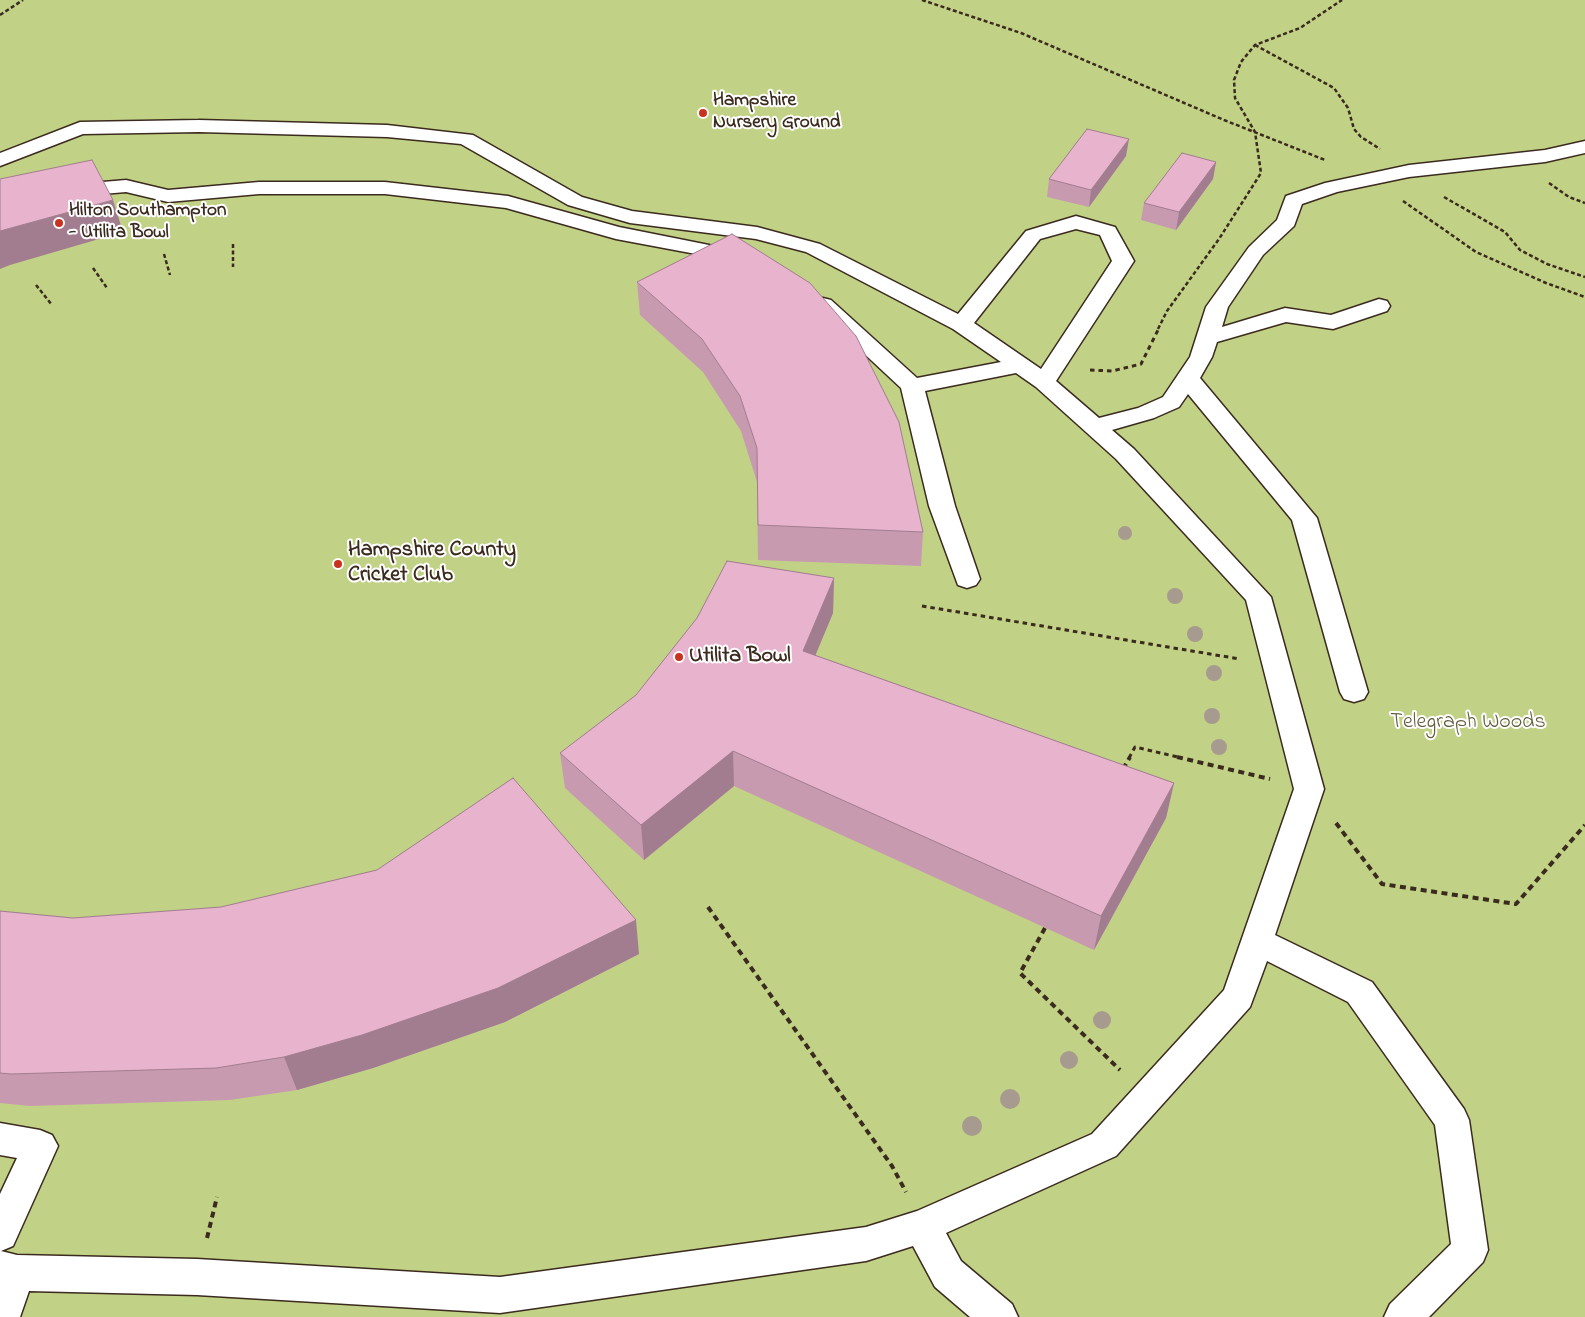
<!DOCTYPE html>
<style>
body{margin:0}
canvas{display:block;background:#f8e8f0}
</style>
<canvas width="1585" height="1317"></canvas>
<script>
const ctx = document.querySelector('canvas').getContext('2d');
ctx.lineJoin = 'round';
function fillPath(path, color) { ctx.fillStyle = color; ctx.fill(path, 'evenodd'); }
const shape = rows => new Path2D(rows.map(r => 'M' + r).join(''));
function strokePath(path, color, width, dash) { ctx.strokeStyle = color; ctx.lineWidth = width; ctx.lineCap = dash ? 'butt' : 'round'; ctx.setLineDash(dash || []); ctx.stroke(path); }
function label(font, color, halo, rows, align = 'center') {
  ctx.font = font + ' "Indie Flower",sans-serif'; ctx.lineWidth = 4; ctx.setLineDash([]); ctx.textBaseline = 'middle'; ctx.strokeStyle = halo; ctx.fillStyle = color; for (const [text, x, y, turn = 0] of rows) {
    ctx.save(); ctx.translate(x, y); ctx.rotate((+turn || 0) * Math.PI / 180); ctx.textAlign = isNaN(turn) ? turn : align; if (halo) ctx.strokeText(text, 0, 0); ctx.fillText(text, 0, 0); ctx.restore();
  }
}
const green = shape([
 [0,0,1585,0,1585,1317,0,1317]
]);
const pathFar2 = shape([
 [922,0,1021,33,1224,120,1325,160],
 [0,15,23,0],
 [1255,45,1334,88,1348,108,1354,129,1361,137,1380,149],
 [1549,183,1569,197,1585,203],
 [1444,197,1505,232,1520,250,1547,264,1585,277],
 [1403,201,1476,252,1546,283,1585,297],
 [233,244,233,267],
 [164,254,170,275],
 [93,268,107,288],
 [36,285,52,305],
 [1158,329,1167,311,1219,239,1261,173,1255,132,1235,98,1234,80,1241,62,1255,45,1300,28,1342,0]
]);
const pathFar1 = shape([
 [1090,370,1112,371,1141,364,1159,328],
 [922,606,1240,659],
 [1129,758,1135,747,1182,758]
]);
const path = shape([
 [1177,757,1270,779],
 [1123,769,1130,757],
 [1336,823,1382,884,1516,904,1585,825],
 [708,907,892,1166,906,1192],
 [1045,928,1020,973,1120,1070],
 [207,1238,217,1197]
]);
const minor = shape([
 [199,120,387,125,473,135,582,197,632,211,757,227,820,244,958,314,1026,231,1076,216,1115,227,1134,261,1056,381,1099,418,1138,408,1163,397,1190,357,1206,307,1249,247,1277,220,1286,196,1325,183,1409,165,1545,150,1585,141,1585,153,1545,162,1409,177,1337,192,1302,204,1294,226,1263,255,1228,307,1222,327,1285,308,1331,315,1379,299,1387,301,1390,306,1387,311,1333,329,1286,322,1217,342,1212,357,1200,378,1317,518,1368,692,1364,699,1354,702,1344,699,1340,692,1292,520,1188,394,1179,407,1154,418,1112,430,1134,449,1271,597,1324,789,1275,935,1372,982,1464,1109,1469,1120,1488,1250,1483,1262,1429,1317,1384,1317,1390,1304,1451,1244,1435,1125,1348,1002,1267,961,1250,1007,1116,1156,946,1233,961,1261,1012,1304,1018,1317,970,1317,935,1287,913,1246,866,1261,500,1313,197,1295,29,1291,20,1317,0,1317,0,1194,17,1158,0,1155,0,1123,40,1130,52,1135,58,1146,13,1246,1,1251,17,1255,197,1259,500,1277,866,1227,917,1211,1092,1134,1224,990,1294,789,1246,600,1116,459,1036,387,1016,373,925,391,955,506,980,579,976,585,967,588,958,585,929,506,901,388,812,305,815,300,823,298,831,300,917,378,1001,362,953,329,806,252,756,239,630,223,568,205,461,144,387,137,199,132,83,134,0,166,0,153,80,122,199,120],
 [1076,229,1100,235,1112,261,1041,369,974,323,1040,239,1076,229],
 [126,180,168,190,259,182,385,182,508,196,619,227,709,245,745,259,748,264,745,269,737,270,696,254,616,239,506,208,385,194,259,194,168,202,126,192,91,195,0,218,0,206,91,183,126,180]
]);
const trees = [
 [1125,533,7],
 [1175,596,8],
 [1195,634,8],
 [1214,673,8],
 [1212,716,8],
 [1219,747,8],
 [1102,1020,9],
 [1069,1060,9],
 [1010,1099,10],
 [972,1126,10]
];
const wall = shape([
 [1126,156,1089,207,1047,197,1049,179],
 [1216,162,1213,179,1176,230,1141,220,1144,203],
 [637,282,923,532,921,566,758,560,757,482,741,431,703,372,640,315],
 [834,578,833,613,815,655,1174,783,1166,818,1094,950,734,786,644,860,565,788,560,753],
 [0,911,73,918,639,954,505,1022,373,1068,297,1090,230,1100,30,1106,0,1103]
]);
const shadedWall = shape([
 [1129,139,1126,156,1089,207,1091,190],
 [1216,162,1213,179,1176,230,1179,212],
 [113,200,123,232,10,265,0,269,0,231],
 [834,578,833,613,803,685,803,651],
 [733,751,734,786,644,860,641,825],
 [1174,783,1166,818,1094,950,1101,916],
 [636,920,639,954,505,1022,373,1068,297,1090,284,1057]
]);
const building = shape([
 [1087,129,1129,139,1091,190,1049,179,1087,129],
 [1182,153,1216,162,1179,212,1144,203,1182,153],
 [92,160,113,200,0,231,0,179,92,160],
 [732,234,810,283,856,336,899,422,923,532,758,525,757,448,740,396,702,339,637,282,732,234],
 [727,561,834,578,803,651,1174,783,1101,916,733,751,641,825,560,753,636,695,697,618,727,561],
 [513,778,636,920,498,988,362,1035,284,1057,216,1068,11,1074,0,1073,0,911,73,918,221,907,377,870,513,778]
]);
const markers = [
 [703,113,5,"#c8321e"],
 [59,223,5,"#c8321e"],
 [338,564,5,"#c8321e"],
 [679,657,5,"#c8321e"]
];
const farPoinames = [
 ["Hampshire",713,102],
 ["Nursery Ground",713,124],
 ["Hilton Southampton",69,212],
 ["- Utilita Bowl",69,234]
];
const poiNames = [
 ["Hampshire County",348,551],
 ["Cricket Club",348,576],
 ["Utilita Bowl",689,657]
];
const parkNames = [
 ["Telegraph Woods",1468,723]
];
fillPath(green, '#c1d186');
strokePath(minor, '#3b2a1e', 3);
strokePath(pathFar2, '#3b2a1e', 2.5, [4, 2.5]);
strokePath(pathFar1, '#3b2a1e', 3, [4.5, 4]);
strokePath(path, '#3b2a1e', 4, [6, 4.5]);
fillPath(minor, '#fff');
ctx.fillStyle = '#a69b8e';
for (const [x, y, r] of trees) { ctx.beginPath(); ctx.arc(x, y, r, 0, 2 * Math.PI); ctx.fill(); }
fillPath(wall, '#c89ab0');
fillPath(shadedWall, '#a27d90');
fillPath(building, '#e8b3cd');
strokePath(building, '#a27d90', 1);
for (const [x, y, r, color] of markers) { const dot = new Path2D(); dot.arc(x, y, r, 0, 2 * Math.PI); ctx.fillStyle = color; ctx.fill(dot); strokePath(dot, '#fff', 2); }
label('bold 19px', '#3b2a1e', '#fff', farPoinames, 'left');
label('bold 22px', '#3b2a1e', '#fff', poiNames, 'left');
label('22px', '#635c3d', '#fff', parkNames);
</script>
